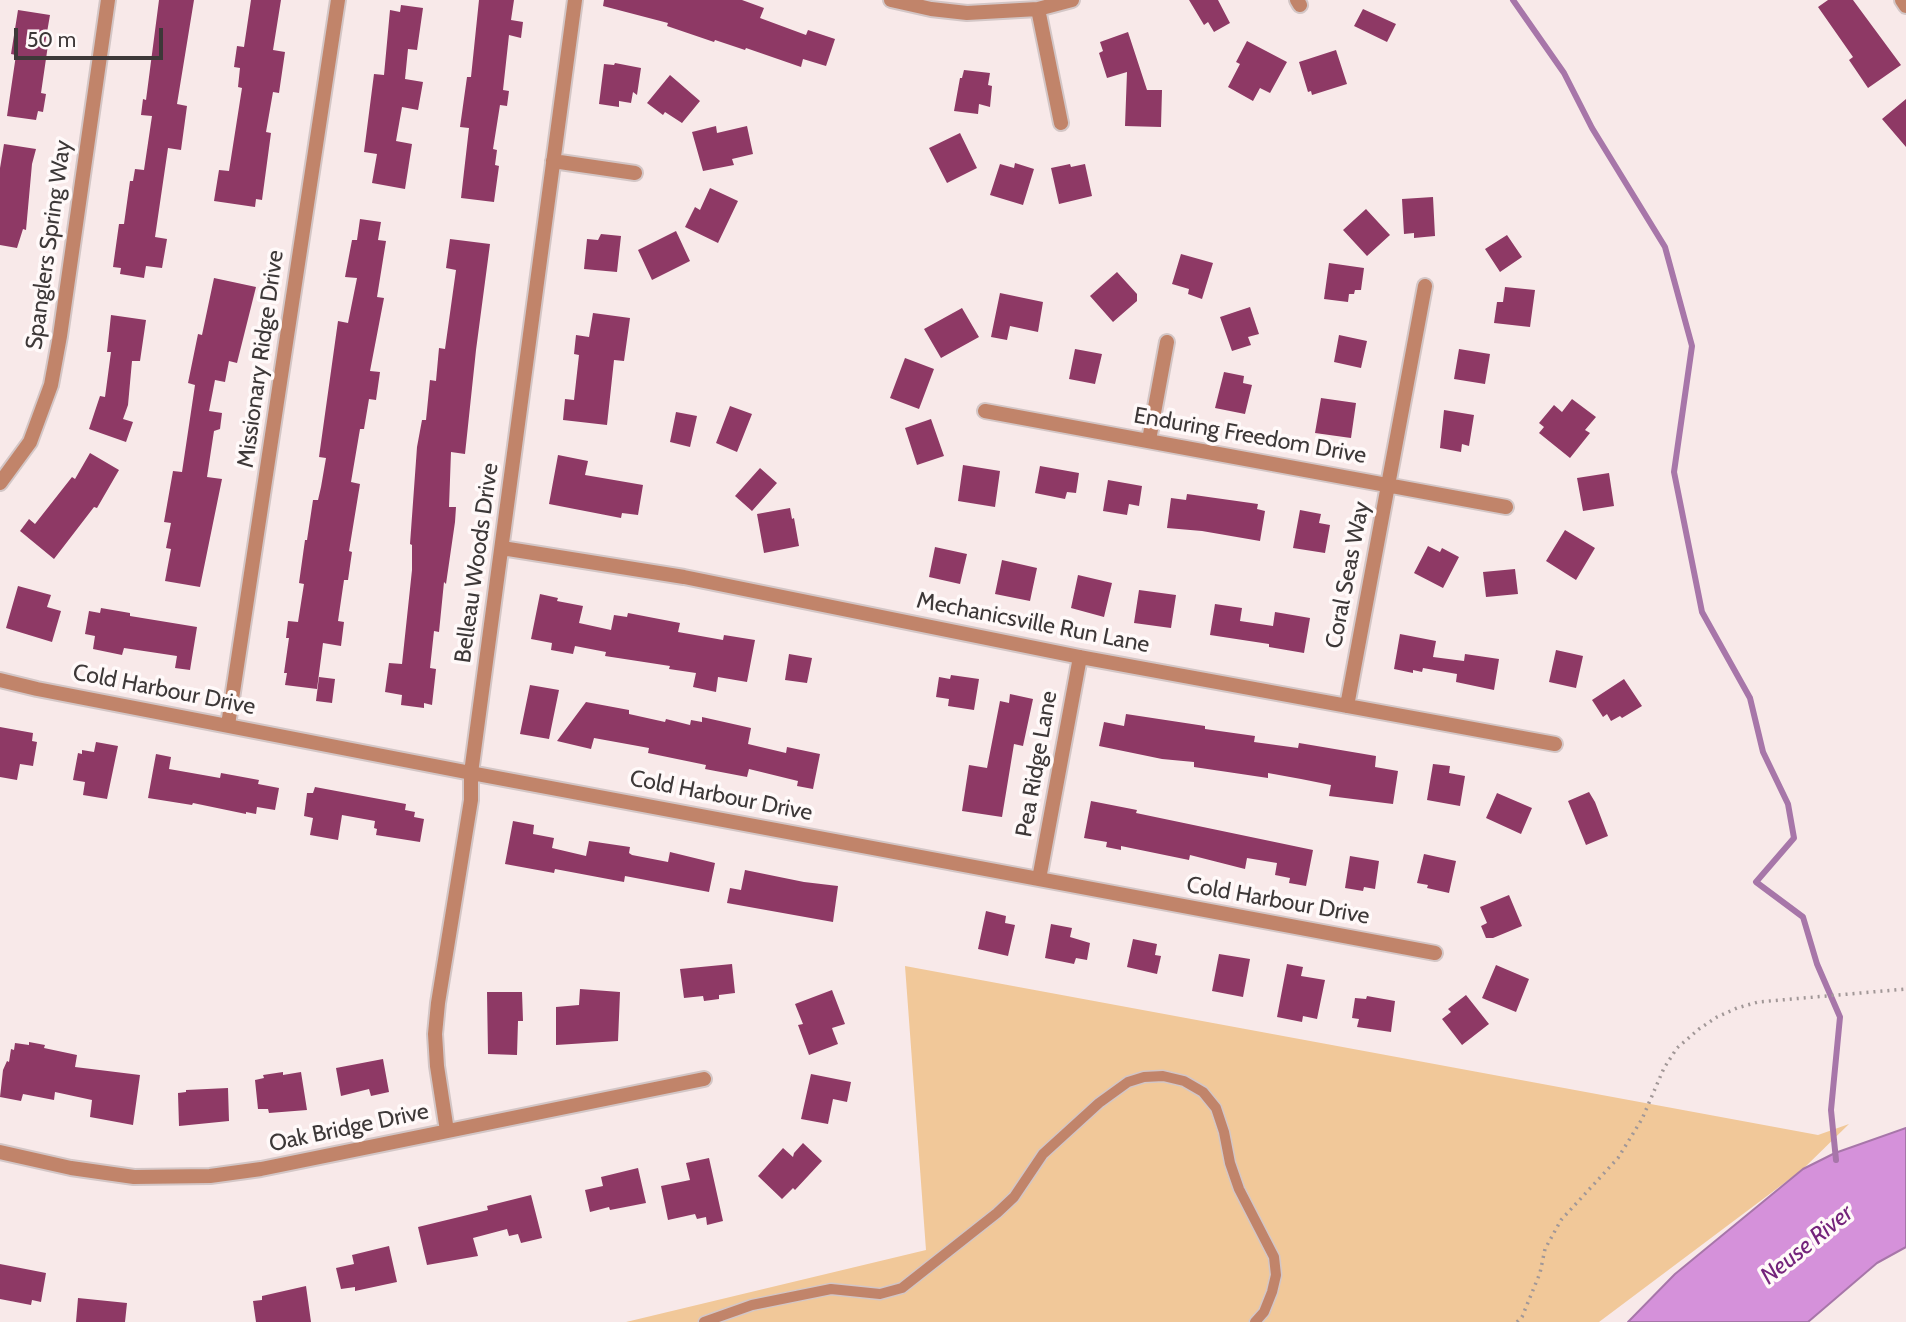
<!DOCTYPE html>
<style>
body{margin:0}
#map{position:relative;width:1906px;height:1322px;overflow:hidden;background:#f8e9e9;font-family:Cabin,sans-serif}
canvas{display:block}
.scale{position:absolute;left:14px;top:28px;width:149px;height:32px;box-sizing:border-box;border:4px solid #3d3838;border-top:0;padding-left:9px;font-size:21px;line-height:24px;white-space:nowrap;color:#3d3838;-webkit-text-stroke:5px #fff9f9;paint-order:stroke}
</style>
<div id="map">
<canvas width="1906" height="1322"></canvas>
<div class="scale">50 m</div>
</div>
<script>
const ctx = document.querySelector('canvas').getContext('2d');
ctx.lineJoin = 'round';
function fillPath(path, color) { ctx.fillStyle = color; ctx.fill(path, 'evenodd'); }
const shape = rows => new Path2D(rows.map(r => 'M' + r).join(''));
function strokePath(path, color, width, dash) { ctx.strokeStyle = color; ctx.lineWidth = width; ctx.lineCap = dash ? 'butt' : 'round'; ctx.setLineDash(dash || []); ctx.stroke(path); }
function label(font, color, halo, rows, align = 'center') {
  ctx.font = font + ' Cabin,sans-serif'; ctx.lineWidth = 7; ctx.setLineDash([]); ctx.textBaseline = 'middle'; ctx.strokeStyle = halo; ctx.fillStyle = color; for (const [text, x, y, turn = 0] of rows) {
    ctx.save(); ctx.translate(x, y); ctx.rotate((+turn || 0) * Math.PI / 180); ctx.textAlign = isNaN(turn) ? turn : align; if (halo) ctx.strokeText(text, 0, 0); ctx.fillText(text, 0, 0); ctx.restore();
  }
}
const green = shape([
 [905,966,1818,1135,1849,1124,1803,1169,1599,1322,626,1322,926,1250]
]);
const water = shape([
 [1906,1128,1906,1247,1877,1263,1808,1322,1628,1322,1675,1274,1803,1169,1835,1153,1906,1128]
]);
const stream = shape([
 [1513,0,1564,73,1592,128,1665,247,1692,346,1674,472,1702,612,1750,698,1763,752,1788,804,1794,838,1756,882,1803,917,1817,964,1840,1017,1831,1110,1836,1160]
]);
const building = shape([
 [159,0,194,0,177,104,187,106,181,150,168,148,155,237,167,239,162,268,146,266,144,278,120,274,121,268,113,267,119,224,124,224,130,181,133,181,135,169,144,170,152,116,141,115,143,99,146,100],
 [251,0,281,0,273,50,285,52,279,93,273,92,266,132,271,133,262,200,256,199,255,207,214,201,219,170,229,171,242,88,238,87,240,68,234,67,237,46,244,47],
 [479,0,514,0,511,20,523,22,521,38,509,35,503,90,509,91,507,106,500,105,493,149,497,150,495,165,499,166,494,202,461,198,469,128,460,127,467,77,471,77],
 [604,0,742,0,764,8,760,18,806,35,808,30,835,39,826,66,803,59,801,67,746,48,745,50,715,40,714,42,667,26,668,23,603,6],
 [1189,0,1218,0,1230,23,1214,32,1208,22,1204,25],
 [1828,0,1853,0,1901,65,1868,88,1849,60,1853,57,1818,7],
 [401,5,423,8,417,50,408,49,405,79,423,82,418,110,402,107,396,141,412,144,405,189,372,183,377,154,364,152,374,74,384,75,390,10,400,12],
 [1363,9,1396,24,1387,42,1354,26],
 [18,10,50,15,45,44,48,45,41,93,46,94,43,112,38,111,36,120,7,116,16,55,11,54],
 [1128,32,1147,90,1162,90,1161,127,1125,126,1127,72,1107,78,1099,53,1103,51,1100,42],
 [1247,41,1287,62,1270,93,1260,88,1253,101,1228,87,1240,64,1236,62],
 [1336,50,1347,84,1312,95,1311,91,1308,92,1299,62],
 [615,63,641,68,637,95,633,92,631,103,619,101,619,107,599,104,604,64,614,65],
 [964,70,990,73,988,85,992,86,990,107,979,104,978,114,954,111,960,78,962,78],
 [670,75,700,101,682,123,665,112,663,115,647,103],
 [1906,99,1906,147,1882,119],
 [716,126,717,133,747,126,753,154,732,159,734,165,703,171,692,132],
 [960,133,977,168,947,183,929,148],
 [4,144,36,149,32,164,26,230,23,229,17,248,0,245,0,168],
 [1015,163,1034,169,1023,205,990,195,1000,164,1014,168],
 [1070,164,1071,167,1085,164,1092,196,1059,204,1051,168],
 [710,188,738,201,718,243,685,227,695,207,700,210],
 [1433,197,1435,236,1414,238,1414,233,1404,234,1402,199],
 [1366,209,1390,235,1367,256,1343,230],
 [360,219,381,222,378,240,386,241,377,297,384,298,370,371,380,372,376,400,369,399,364,429,360,429,351,482,360,484,349,551,352,552,348,580,344,580,338,621,344,622,341,646,323,643,317,689,285,685,287,673,284,673,289,638,286,638,288,621,298,622,304,584,299,583,305,540,307,540,313,500,318,500,321,487,326,458,319,457,338,321,348,323,357,278,345,277,352,240,357,240],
 [676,231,690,261,652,280,638,250],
 [601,234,621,236,617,272,584,269,587,239,598,240],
 [1507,235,1522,257,1500,272,1485,249],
 [450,239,490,244,476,350,465,454,451,452,449,507,456,507,455,522,446,584,444,582,439,632,434,631,430,668,436,669,432,705,424,703,424,708,401,705,402,695,385,692,389,663,402,664,412,570,412,545,410,544,417,447,422,420,426,420,430,380,436,381,439,348,445,349,456,270,446,268],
 [1181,254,1213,263,1202,299,1188,294,1189,289,1172,284],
 [1329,263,1364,268,1361,290,1355,290,1354,294,1349,294,1348,302,1324,299],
 [1117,272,1137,294,1137,301,1113,322,1090,296],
 [214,278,256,287,237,363,229,361,225,382,215,380,209,411,222,413,220,429,214,431,207,477,222,479,200,587,165,581,171,549,166,548,171,523,164,522,173,471,182,472,195,385,188,383,198,334,202,335],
 [1505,287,1535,290,1530,327,1494,323,1497,302,1503,302],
 [1000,293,1043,302,1038,332,1010,326,1007,340,991,337],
 [1250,307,1259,334,1248,337,1251,345,1232,351,1220,317],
 [962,308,979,337,941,358,924,329],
 [593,313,630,318,624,361,614,360,607,425,563,420,565,399,574,400,579,355,574,354,576,335,589,337],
 [111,315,146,320,140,361,132,361,128,405,123,419,133,422,126,442,89,429,100,396,105,397,111,352,107,352],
 [1339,335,1367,341,1361,368,1334,362],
 [1075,349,1102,354,1095,384,1069,379],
 [1459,349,1490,354,1485,384,1454,379],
 [905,358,934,369,919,409,890,398],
 [1224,372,1244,376,1243,383,1252,385,1245,414,1215,408],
 [1321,398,1356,403,1351,438,1315,433],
 [1572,399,1596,417,1585,430,1590,433,1570,458,1539,433,1544,427,1539,423,1554,405,1562,412],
 [730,406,752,414,737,452,716,443],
 [1444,410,1474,415,1469,446,1462,444,1461,452,1440,448],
 [676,412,697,416,690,447,670,442],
 [931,419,944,456,917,465,905,428],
 [90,453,119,470,97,508,94,507,54,559,20,531,29,519,35,524,72,477,75,479],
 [558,455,588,461,585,475,643,485,638,515,622,513,621,518,549,504],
 [963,465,1000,471,995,507,958,501],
 [1040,466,1079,473,1076,493,1067,492,1065,499,1035,493],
 [760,468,777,483,752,511,735,496],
 [1609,473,1614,506,1583,511,1577,478],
 [1108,480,1142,486,1139,506,1129,504,1127,515,1103,511],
 [1187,494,1258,504,1257,509,1265,511,1260,541,1202,531,1167,528,1171,498,1186,500],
 [790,508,792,519,794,518,799,546,764,553,757,514],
 [1300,510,1321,514,1319,523,1330,525,1325,553,1293,548],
 [1565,530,1595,548,1576,580,1546,561],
 [1428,546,1440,552,1442,548,1459,557,1443,588,1414,573],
 [935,547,967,554,960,584,929,577],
 [1002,560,1037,568,1030,601,995,594],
 [1515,569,1518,594,1486,597,1483,572],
 [1078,575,1112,583,1104,617,1071,608],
 [18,586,51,595,47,607,61,611,52,642,6,628],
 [1139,590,1176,595,1171,628,1134,623],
 [540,594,558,598,557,601,583,606,579,623,611,630,614,615,627,617,628,613,680,623,678,632,723,640,724,635,755,640,747,682,718,677,716,692,693,687,696,673,669,669,670,666,605,656,606,652,575,646,573,654,551,650,552,643,531,639],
 [1215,604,1242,608,1240,621,1273,626,1275,612,1310,618,1304,653,1269,647,1269,644,1210,635],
 [101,608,130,613,130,616,197,627,190,670,175,668,177,656,124,648,122,655,93,649,95,636,85,634,89,611,100,613],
 [1400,634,1436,641,1433,657,1464,661,1465,654,1499,659,1494,690,1456,682,1457,674,1423,668,1422,672,1413,670,1413,673,1394,669],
 [1556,650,1583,656,1576,688,1549,682],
 [789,654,812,658,807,683,785,680],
 [951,675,979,679,974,710,948,706,949,699,936,697,939,677,950,679],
 [319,677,335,679,332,703,316,701],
 [1624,679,1642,706,1622,718,1620,716,1611,721,1607,714,1603,717,1592,700],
 [530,685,559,690,549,739,520,734],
 [1010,694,1033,699,1023,746,1014,744,1002,817,962,811,969,765,987,768,1000,701,1009,703],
 [586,702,629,710,629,714,665,722,666,719,690,725,691,720,702,722,702,717,751,728,748,744,786,753,787,747,820,754,813,789,797,786,798,781,749,769,747,777,705,769,706,765,648,753,649,748,594,738,591,749,557,741],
 [1126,714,1205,726,1205,729,1255,736,1254,742,1298,748,1299,743,1376,756,1375,767,1398,771,1393,804,1329,796,1331,785,1301,779,1268,773,1268,778,1194,767,1194,762,1162,759,1099,746,1104,722,1124,726],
 [0,727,33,733,32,741,37,742,33,766,20,764,17,780,0,777],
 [96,742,118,746,107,799,83,795,85,782,73,780,78,753,82,754,82,750,94,752],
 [156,754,171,757,169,769,220,778,221,773,259,780,258,784,279,788,275,810,257,807,256,814,246,812,246,814,193,803,192,805,148,798],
 [1433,764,1450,766,1449,773,1465,776,1460,806,1427,800],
 [315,787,406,804,405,810,415,812,414,817,424,819,420,842,376,835,377,829,374,828,375,821,342,815,338,840,310,835,313,818,304,816,307,793,313,793],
 [1589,792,1595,802,1608,836,1586,845,1568,801],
 [1497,793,1532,808,1521,834,1486,818],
 [1091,801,1137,810,1136,813,1313,850,1306,886,1289,883,1290,878,1275,875,1277,863,1247,858,1245,869,1190,855,1189,860,1121,846,1121,850,1106,847,1107,842,1084,838],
 [513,821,534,825,533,834,554,838,552,848,586,856,589,841,630,847,629,853,632,855,668,862,670,852,715,863,709,892,625,876,624,882,555,869,554,873,505,864],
 [1424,854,1456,861,1449,893,1427,888,1428,885,1417,883],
 [1350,856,1379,861,1375,889,1364,887,1363,891,1345,888],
 [745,870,804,882,838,886,833,922,727,903,730,888,741,890],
 [1509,895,1522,926,1493,938,1486,938,1481,926,1487,923,1480,907],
 [986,911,1006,916,1005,923,1015,925,1008,956,978,949],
 [1051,924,1072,928,1070,937,1090,943,1087,960,1076,958,1074,964,1045,958],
 [1133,939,1157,944,1155,955,1161,956,1157,974,1127,967],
 [1219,954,1250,959,1243,997,1212,991],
 [732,964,735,993,719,995,719,999,704,1001,703,996,684,998,680,969],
 [1287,964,1303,967,1301,976,1325,980,1317,1019,1303,1016,1302,1022,1277,1017],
 [1496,965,1529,979,1516,1012,1482,998],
 [580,989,620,992,618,1041,556,1045,556,1007,579,1005],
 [832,990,845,1024,832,1028,838,1044,809,1055,798,1025,803,1024,795,1004],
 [487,992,522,992,523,1021,518,1021,517,1055,488,1054],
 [1466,995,1489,1024,1462,1045,1442,1019,1451,1012,1448,1009],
 [1367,996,1395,1001,1391,1032,1357,1027,1359,1019,1352,1018,1355,998,1366,999],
 [29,1042,45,1045,44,1048,77,1055,75,1067,140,1075,133,1125,90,1117,92,1100,55,1092,54,1100,23,1094,21,1101,0,1097,3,1070,7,1061,9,1062,11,1049,14,1050,15,1043,29,1045],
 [383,1059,389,1092,371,1096,369,1089,341,1096,336,1068],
 [283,1072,283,1075,301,1072,307,1110,269,1113,268,1109,258,1109,255,1080,264,1078,263,1075],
 [811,1074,851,1082,847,1102,833,1099,828,1124,801,1119],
 [228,1088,229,1121,179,1126,178,1093,186,1092,186,1090],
 [803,1143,822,1161,795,1190,793,1188,782,1199,758,1176,783,1148,793,1157,794,1153],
 [709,1158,723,1221,707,1225,706,1217,697,1219,695,1214,668,1220,661,1186,690,1180,686,1163],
 [638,1168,646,1203,610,1210,609,1207,590,1212,585,1190,603,1186,601,1177],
 [531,1195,542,1238,521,1243,518,1234,509,1236,507,1229,473,1238,478,1256,427,1265,418,1227,488,1210,487,1206],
 [389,1246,397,1282,355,1291,355,1287,341,1289,336,1268,354,1264,352,1255],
 [0,1264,46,1273,41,1302,32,1300,31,1305,0,1299],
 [306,1286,311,1322,256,1322,253,1301,262,1300,262,1296],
 [78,1298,127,1303,125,1322,76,1322]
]);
const path = shape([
 [1517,1322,1522,1317,1540,1273,1545,1249,1561,1220,1618,1158,1642,1119,1664,1068,1677,1048,1699,1029,1717,1017,1737,1008,1758,1002,1906,989]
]);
const lane = shape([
 [704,1322,752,1305,831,1289,880,1294,902,1288,997,1213,1014,1197,1043,1154,1099,1103,1128,1082,1144,1077,1163,1076,1184,1081,1203,1092,1216,1108,1224,1132,1230,1163,1239,1189,1274,1257,1276,1275,1272,1292,1264,1312,1255,1322]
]);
const street = shape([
 [891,0,931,9,967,13,1038,9,1072,0],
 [1297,0,1300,5],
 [1902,0,1906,6],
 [1038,9,1061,123],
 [553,161,635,173],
 [985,411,1506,507],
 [1149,440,1167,342],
 [0,483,30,442,51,385,60,336,108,0],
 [502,548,684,577,1080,657,1555,744],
 [0,680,37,689,471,773,1435,953],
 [1347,706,1425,286],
 [228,725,338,0],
 [1039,879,1080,657],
 [447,1131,437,1066,435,1034,438,1003,471,800,471,773,575,0],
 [0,1152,71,1168,134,1177,210,1176,261,1169,704,1079]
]);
const streetNames = [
 ["Spanglers Spring Way",49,245,-82],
 ["Missionary Ridge Drive",261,359,-82],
 ["Enduring Freedom Drive",1250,436,10],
 ["Belleau Woods Drive",477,563,-82],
 ["Coral Seas Way",1348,575,-79],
 ["Mechanicsville Run Lane",1033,623,11],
 ["Cold Harbour Drive",164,690,11],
 ["Pea Ridge Lane",1037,764,-80],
 ["Cold Harbour Drive",721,796,11],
 ["Cold Harbour Drive",1278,901,10],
 ["Oak Bridge Drive",349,1128,-12]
];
const waterNames = [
 ["Neuse River",1807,1245,-39]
];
fillPath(green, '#f1c899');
fillPath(water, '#d591da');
strokePath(water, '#a776a9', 2);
strokePath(stream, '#a776a9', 6);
fillPath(building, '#8e3965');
strokePath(lane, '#d3c6c6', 13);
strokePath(street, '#d3c6c6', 18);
strokePath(path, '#a19797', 3.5, [2, 5]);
strokePath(lane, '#c1846a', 10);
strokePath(street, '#c1846a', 14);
label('23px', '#3d3838', '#fff9f9', streetNames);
label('italic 24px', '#74237b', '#fff9f9', waterNames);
</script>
